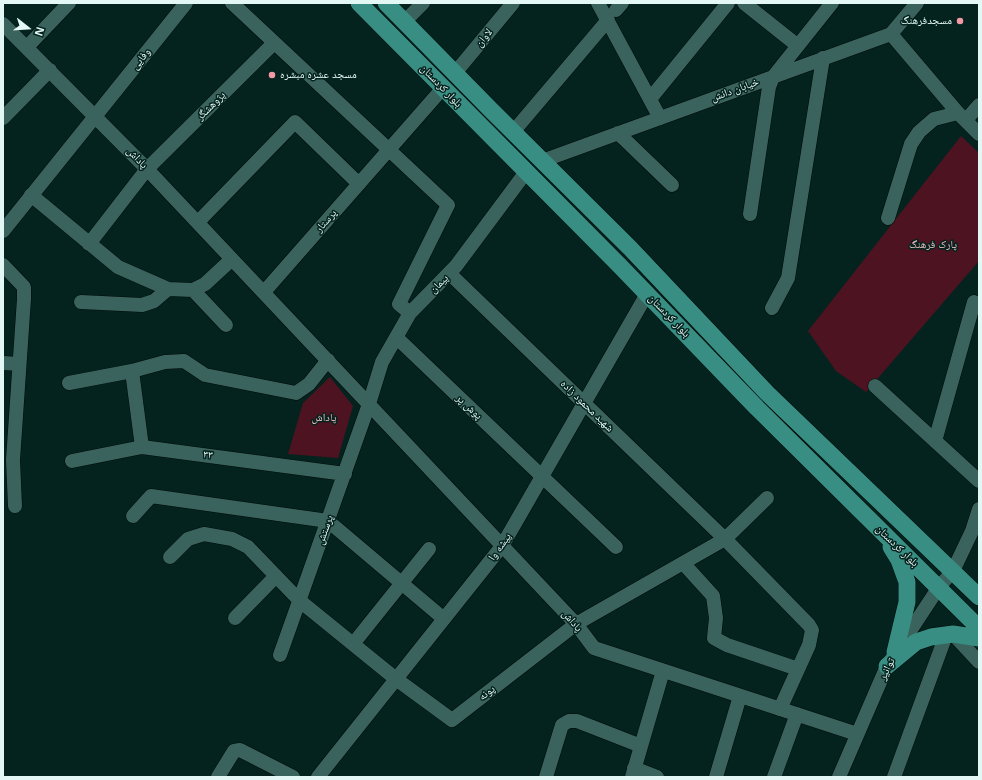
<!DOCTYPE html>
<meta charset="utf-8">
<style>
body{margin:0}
#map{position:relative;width:982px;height:780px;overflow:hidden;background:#04231f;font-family:"Open Sans",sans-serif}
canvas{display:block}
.frame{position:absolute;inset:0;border:4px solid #e3f8f4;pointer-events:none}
.north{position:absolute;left:8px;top:8px;width:40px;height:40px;-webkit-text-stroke:3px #04231f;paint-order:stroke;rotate:107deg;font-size:11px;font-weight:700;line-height:16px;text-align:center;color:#e3f8f4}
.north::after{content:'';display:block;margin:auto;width:14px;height:18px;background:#e3f8f4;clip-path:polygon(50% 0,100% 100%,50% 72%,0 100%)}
</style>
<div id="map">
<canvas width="982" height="780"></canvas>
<div class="frame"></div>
<div class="north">N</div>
</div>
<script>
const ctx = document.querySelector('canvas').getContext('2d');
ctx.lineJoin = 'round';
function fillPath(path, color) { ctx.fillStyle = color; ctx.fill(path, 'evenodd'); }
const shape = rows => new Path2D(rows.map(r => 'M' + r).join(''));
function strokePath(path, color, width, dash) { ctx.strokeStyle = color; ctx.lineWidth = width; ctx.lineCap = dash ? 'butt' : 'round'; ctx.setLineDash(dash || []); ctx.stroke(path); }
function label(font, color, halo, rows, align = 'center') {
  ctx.font = font + ' "Open Sans","Noto Naskh Arabic",sans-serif'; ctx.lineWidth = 3; ctx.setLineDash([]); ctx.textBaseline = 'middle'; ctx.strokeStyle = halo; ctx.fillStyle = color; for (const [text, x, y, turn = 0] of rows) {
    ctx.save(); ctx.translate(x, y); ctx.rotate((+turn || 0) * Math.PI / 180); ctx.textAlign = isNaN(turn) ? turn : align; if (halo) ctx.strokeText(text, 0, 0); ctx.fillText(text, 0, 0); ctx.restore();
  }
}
const green = shape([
 [961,136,979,153,979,261,866,392,836,371,808,331],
 [330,377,353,406,338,458,288,454,303,403]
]);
const minor = shape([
 [232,3,448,205,399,304,410,313],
 [598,3,660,118],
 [744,3,798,46],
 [616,10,622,3],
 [404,22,423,3],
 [3,24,147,169,576,624,594,648,857,734],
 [891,34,958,113,979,134],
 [27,47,69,3],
 [455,73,513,3],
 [650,99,728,3],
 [3,118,50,70],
 [966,120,979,105],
 [513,132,608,20],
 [618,133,672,185],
 [542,161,891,34,917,3],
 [31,195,118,267,168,289,193,290,205,284,232,259],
 [750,214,769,87,773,77,832,3],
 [888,218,911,144,919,132,934,119,958,113],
 [198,222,295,122,359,184],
 [3,231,186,3],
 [89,244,147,169,274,43],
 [3,265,24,287,24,299,13,460,15,506],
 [449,273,725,539,809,625,812,630,809,645,780,709],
 [193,290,226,325],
 [264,292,443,88],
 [81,302,142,305,154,301,168,289],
 [772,308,788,278,823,58],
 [396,337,616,547],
 [3,363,19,364],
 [132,371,142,447],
 [69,383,132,371,165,362,184,361,205,375,296,393,309,384,328,360],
 [875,386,979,481],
 [935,441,974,302],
 [72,461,142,447,345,474],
 [133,516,151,496,328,521,444,619],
 [170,557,188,539,204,534,232,539,248,547,300,601,396,679,452,720,576,624,725,539,767,498],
 [683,563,713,596,716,618,714,638,727,645,798,669],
 [235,618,276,576],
 [953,634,979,662],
 [353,644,429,549],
 [280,655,369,404,382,362,410,313,456,266,526,172],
 [634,768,657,777],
 [218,777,234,751,240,750,293,777],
 [318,777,502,546,647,294],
 [546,777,562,725,569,721,577,721,641,746],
 [632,777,663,671],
 [716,777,740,696],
 [774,777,797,714],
 [839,777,887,666,939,587,953,571,972,531,979,509],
 [894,777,946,635]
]);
const major = shape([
 [359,3,620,266,757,408,979,628],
 [386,3,491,110,630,248,767,393,979,597],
 [891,547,899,560,907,582,907,602,895,652],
 [887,666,916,642,931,637,953,634,979,638]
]);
const markers = [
 [960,21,4,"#f49aa6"],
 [272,75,4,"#f49aa6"]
];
const poiNames = [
 ["مسجدفرهنگ",952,21],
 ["مسجد عشره مبشره",280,75,"left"]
];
const streetNames = [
 ["لاوان",484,38,-51],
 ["وفایی",141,59,-51],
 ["بلوار کردستان",441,86,46],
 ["خیابان دانش",735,90,-20],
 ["پژوهشگر",211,106,-45],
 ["پاداش",137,158,46],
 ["پرستار",326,221,-49],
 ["پیمان",439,284,-45],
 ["بلوار کردستان",669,316,46],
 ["شهید محمود زاده",587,406,44],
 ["پوش پر",469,407,43],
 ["۳۳",208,455,8],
 ["پرستش",325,530,-70],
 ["بلوار کردستان",897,546,44],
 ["پیشه وا",500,547,-55],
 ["پاداش",572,621,49],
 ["توانیر",887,669,-64],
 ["پونه",487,693,-38]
];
const parkNames = [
 ["پارک فرهنگ",933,245],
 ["پاداش",324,418]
];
fillPath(green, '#4e1320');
strokePath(minor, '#000b09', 15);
strokePath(major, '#000b09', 18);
strokePath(minor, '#3b635d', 14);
strokePath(major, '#398e83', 17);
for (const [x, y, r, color] of markers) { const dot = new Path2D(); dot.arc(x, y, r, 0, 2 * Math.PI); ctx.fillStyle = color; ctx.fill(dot); strokePath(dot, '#04231f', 1.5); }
label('11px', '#e3f8f4', '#04231f', poiNames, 'right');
label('11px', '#e3f8f4', '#04231f', streetNames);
label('11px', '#f1bfc4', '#04231f', parkNames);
</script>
